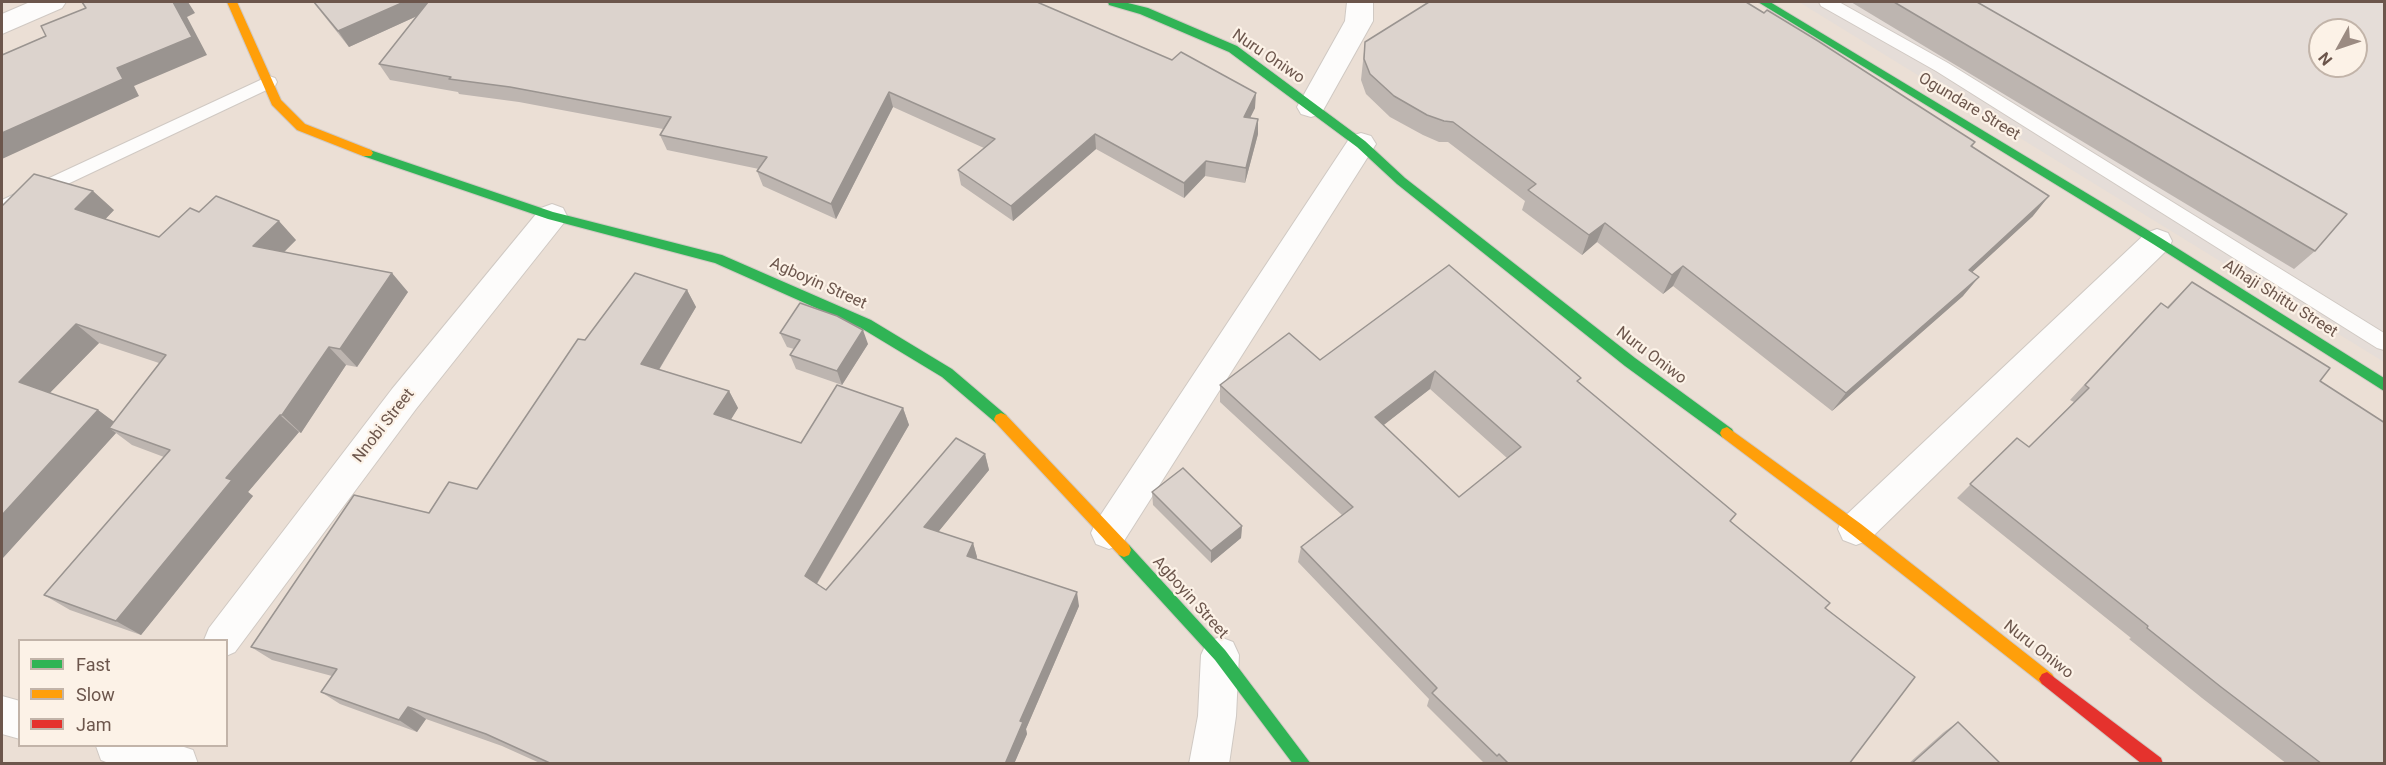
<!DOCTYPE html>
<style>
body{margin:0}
#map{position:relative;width:2386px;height:765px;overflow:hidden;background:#f3ede7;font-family:Roboto,sans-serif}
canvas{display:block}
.frame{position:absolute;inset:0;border:3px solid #6c564c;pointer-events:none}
.legend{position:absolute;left:18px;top:639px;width:210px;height:108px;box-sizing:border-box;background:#fcf2e7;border:2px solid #c2b4a9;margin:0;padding:8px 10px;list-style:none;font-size:18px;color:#6c564c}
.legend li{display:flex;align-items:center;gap:12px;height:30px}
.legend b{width:30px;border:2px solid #c2b4a9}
.north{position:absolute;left:2308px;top:18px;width:60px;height:60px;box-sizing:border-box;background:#fcf2e7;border:2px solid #c2b4a9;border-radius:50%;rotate:230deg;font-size:16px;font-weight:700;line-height:24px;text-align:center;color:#6c564c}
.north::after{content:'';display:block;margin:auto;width:21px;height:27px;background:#9b8b82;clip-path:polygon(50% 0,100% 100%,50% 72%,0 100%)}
</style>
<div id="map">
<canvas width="2386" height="765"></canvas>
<div class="frame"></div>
<ul class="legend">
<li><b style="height:8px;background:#30b455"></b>Fast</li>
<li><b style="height:8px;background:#ff9f0a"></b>Slow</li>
<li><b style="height:8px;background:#e5322d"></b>Jam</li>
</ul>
<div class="north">N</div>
</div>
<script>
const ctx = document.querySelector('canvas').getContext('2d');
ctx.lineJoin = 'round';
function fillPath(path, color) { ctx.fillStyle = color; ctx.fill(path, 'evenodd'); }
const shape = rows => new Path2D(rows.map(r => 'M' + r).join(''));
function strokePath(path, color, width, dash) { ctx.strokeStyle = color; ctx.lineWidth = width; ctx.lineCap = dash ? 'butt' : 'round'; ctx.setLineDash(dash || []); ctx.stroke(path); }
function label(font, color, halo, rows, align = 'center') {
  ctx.font = font + ' Roboto,sans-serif'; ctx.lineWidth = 4.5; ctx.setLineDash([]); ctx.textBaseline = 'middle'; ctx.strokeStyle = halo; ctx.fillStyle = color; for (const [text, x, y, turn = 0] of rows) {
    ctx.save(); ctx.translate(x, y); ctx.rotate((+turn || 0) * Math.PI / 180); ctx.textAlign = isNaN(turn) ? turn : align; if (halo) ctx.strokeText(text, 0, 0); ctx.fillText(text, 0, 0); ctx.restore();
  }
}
const residential = shape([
 [2,2,2384,2,2384,763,2,763],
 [2320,30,2356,30,2356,66,2320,66],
 [20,640,226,640,226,746,20,746]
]);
const industrial = shape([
 [1799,2,2384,2,2384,362],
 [2320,30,2356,30,2356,66,2320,66]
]);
const lane = shape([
 [1819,2,1839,2,1948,63,2384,333,2384,350,2377,348,1936,71,1821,6,1819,2],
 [269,76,275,78,277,82,275,86,2,215,2,200,269,76]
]);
const street = shape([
 [30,2,66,2,62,8,2,34,2,14,30,2],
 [1347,2,1373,2,1373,21,1321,114,1311,117,1301,114,1297,107,1345,21,1347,2],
 [1361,133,1371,136,1376,144,1371,152,1122,544,1109,549,1096,544,1091,533,1096,522,1351,136,1361,133],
 [552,204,563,208,567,216,563,224,416,409,235,652,226,656,226,640,204,640,209,628,392,389,541,208,552,204],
 [2157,229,2168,233,2172,241,2168,249,1869,540,1856,545,1843,540,1838,529,1843,518,2146,233,2157,229],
 [1220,637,1233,642,1239,655,1236,716,1229,764,1189,764,1198,716,1201,655,1207,642,1220,637],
 [2,696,20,701,20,739,2,734,2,696],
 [96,746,181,746,193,750,198,764,111,764,101,760,96,746]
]);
const fast = shape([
 [1108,2,1124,2,1148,8,1237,46,1365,141,1405,178,1635,358,1732,429,1734,433,1732,437,1727,439,1722,437,1625,366,1397,184,1357,147,1229,52,1140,14,1109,5,1108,2],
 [1758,2,1770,2,2161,238,2384,378,2384,391,2153,244,1758,2],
 [367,149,553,212,722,255,871,320,952,369,1006,415,1008,419,1006,423,1001,425,996,423,942,377,861,328,715,263,548,219,363,156,361,153,363,150,367,149],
 [1124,543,1129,545,1225,650,1311,764,1293,764,1215,660,1119,555,1117,550,1119,545,1124,543]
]);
const slow = shape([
 [227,2,237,2,281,100,305,124,371,150,373,153,371,156,363,156,297,130,272,105,227,2],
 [1001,413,1006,415,1129,545,1131,550,1129,555,1124,557,1119,555,996,423,994,419,996,415,1001,413],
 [1727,427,1861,524,2052,674,2055,679,2052,684,2047,686,2042,684,1851,534,1722,437,1720,433,1722,429,1727,427]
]);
const jam = shape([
 [2047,672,2161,758,2163,764,2142,764,2042,684,2039,679,2042,674,2047,672]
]);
const wall = shape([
 [313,2,1037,2,1255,108,1250,118,1258,119,1258,134,1245,183,1205,176,1184,198,1096,149,1013,221,961,185,958,170,984,148,893,107,836,219,763,186,757,171,759,169,667,150,660,135,663,129,519,102,459,94,458,92,390,80,379,64,417,16,349,47],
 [1851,2,1977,2,2315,251,2294,269],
 [1365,42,1975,142,1972,147,2033,216,1972,272,1963,296,1832,411,1673,286,1663,294,1597,242,1582,255,1522,210,1525,201,1448,142,1439,142,1423,135,1390,117,1366,94,1361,80],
 [2,206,114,210,105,219,159,237,199,212,296,240,284,252,408,292,357,367,346,365,301,433,299,432,248,492,253,496,141,635,70,610,44,595,164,457,132,445,116,433,2,559],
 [99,343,159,363,114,422,98,410,49,393],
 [2192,282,2320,381,2385,764,2287,764,2202,698,2129,639,2131,638,1957,498,2017,438,2029,447,2074,402,2070,400,2146,318,2161,303,2167,307],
 [687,290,696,307,659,370,729,391,738,408,730,420,801,443,903,408,909,425,817,584,826,590,985,454,989,470,938,532,973,543,977,557,977,559,1079,606,1026,729,1027,734,1014,764,542,764,502,746,426,719,417,732,340,704,321,692,332,676,272,660,251,647,429,513,477,489,585,340],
 [780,333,868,344,842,385,796,369,790,355,794,349,787,347],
 [1320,360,1579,382,1825,608,1849,764,1485,764,1427,706,1429,699,1298,562,1301,547,1342,515,1220,402,1220,385],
 [1430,389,1507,458,1459,497,1383,425],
 [1152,492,1242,526,1241,538,1211,563,1153,505],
 [1958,722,2001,764,1908,764,1944,732]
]);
const shadedWall = shape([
 [173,2,188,2,195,13,187,17,207,55,134,86,139,96,2,159,2,133,117,68],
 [404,2,448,2,349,47,338,31],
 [889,92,893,107,836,219,831,204],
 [1256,93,1255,108,1243,132,1244,117],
 [1258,119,1258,134,1245,183,1246,168],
 [1095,134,1096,149,1013,221,1011,206],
 [1206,161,1205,176,1184,198,1184,183],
 [93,191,114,210,96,229,75,209],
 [2049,196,2033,216,1954,289,1969,270],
 [279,221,296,240,271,265,253,246],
 [1605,223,1597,242,1582,255,1589,235],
 [1683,266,1673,286,1663,294,1672,275],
 [392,273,408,292,357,367,340,349],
 [1979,277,1963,296,1832,411,1846,393],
 [687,290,696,307,652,381,641,364],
 [76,324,99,343,43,400,19,382],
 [863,330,868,344,842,385,837,371],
 [329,347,346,365,301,433,282,415],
 [1435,371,1430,389,1371,435,1375,417],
 [729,391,738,408,724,431,714,414],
 [903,408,909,425,813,590,805,576],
 [98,410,121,427,109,428,116,433,2,559,2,515],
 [280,415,299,432,248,492,253,496,141,635,116,621,226,478],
 [985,454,989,470,930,542,924,527],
 [1242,526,1241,538,1211,563,1211,551],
 [973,543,977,557,971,570,967,556],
 [1077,592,1079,606,1026,729,1027,734,1014,764,1005,764,1020,721],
 [408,707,426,719,417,732,399,720]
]);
const building = shape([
 [82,2,173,2,192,37,117,68,123,79,2,133,2,55,46,36,41,26,86,8,82,2],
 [314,2,404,2,338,31,314,2],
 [428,2,1037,2,1172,60,1181,52,1256,93,1244,117,1258,119,1246,168,1206,161,1184,183,1095,134,1011,206,958,170,995,139,889,92,831,204,757,171,767,157,660,135,671,117,510,87,449,79,451,77,379,64,428,2],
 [1429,2,1746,2,1764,13,1767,10,1818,41,1911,101,1975,142,1971,146,2049,196,1969,270,1979,277,1846,393,1683,266,1672,275,1605,223,1589,235,1528,190,1536,184,1453,122,1444,121,1427,115,1394,96,1370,74,1364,59,1365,42,1429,2],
 [1894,2,1977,2,2347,214,2315,251,1894,2],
 [34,174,93,191,75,209,159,237,190,208,199,212,216,196,279,221,253,246,392,273,340,349,329,347,282,415,280,415,226,478,232,480,116,621,44,595,170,450,109,428,166,355,76,324,19,382,98,410,2,515,2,206,34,174],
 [1449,265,1581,378,1577,381,1736,514,1730,521,1830,603,1825,608,1915,677,1849,764,1509,764,1499,754,1497,756,1432,693,1437,688,1301,547,1353,507,1220,385,1289,333,1320,360,1449,265],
 [1435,371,1521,447,1459,497,1375,417,1435,371],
 [635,273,687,290,641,364,729,391,714,414,801,443,837,385,903,408,805,576,826,590,956,438,985,454,924,527,973,543,967,556,1077,592,1020,721,1023,722,1005,764,552,764,486,734,408,707,399,720,321,692,337,669,251,647,354,495,429,513,449,482,477,489,578,339,585,340,635,273],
 [2192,282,2330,368,2320,381,2385,423,2385,764,2322,764,2221,687,2147,628,2148,626,1970,484,2017,438,2029,447,2089,388,2085,385,2161,303,2168,308,2192,282],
 [800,303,837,316,863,330,837,371,790,355,800,340,780,333,800,303],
 [1183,468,1242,526,1211,551,1152,492,1183,468],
 [1958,722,2001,764,1911,764,1958,722]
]);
const streetNames = [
 ["Nuru Oniwo",1268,57,34],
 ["Ogundare Street",1969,107,31],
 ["Agboyin Street",818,284,24],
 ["Alhaji Shittu Street",2280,299,32],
 ["Nuru Oniwo",1651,356,37],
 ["Nnobi Street",384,426,-52],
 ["Agboyin Street",1190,598,48],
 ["Nuru Oniwo",2038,650,38]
];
fillPath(residential, '#ebdfd5');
fillPath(industrial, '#e5ddd8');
strokePath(lane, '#d0c9c3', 2);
strokePath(street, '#d0c9c3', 2);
strokePath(fast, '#d0c9c3', 2);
strokePath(slow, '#d0c9c3', 2);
strokePath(jam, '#d0c9c3', 2);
fillPath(lane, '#fdfcfb');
fillPath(street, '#fdfcfb');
fillPath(fast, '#30b455');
fillPath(slow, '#ff9f0a');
fillPath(jam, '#e5322d');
fillPath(wall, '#bdb5b0');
fillPath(shadedWall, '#9a9490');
fillPath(building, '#dcd3cd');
strokePath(building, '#9a9490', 1.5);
label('16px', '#6c564c', '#fcf2e7', streetNames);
</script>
